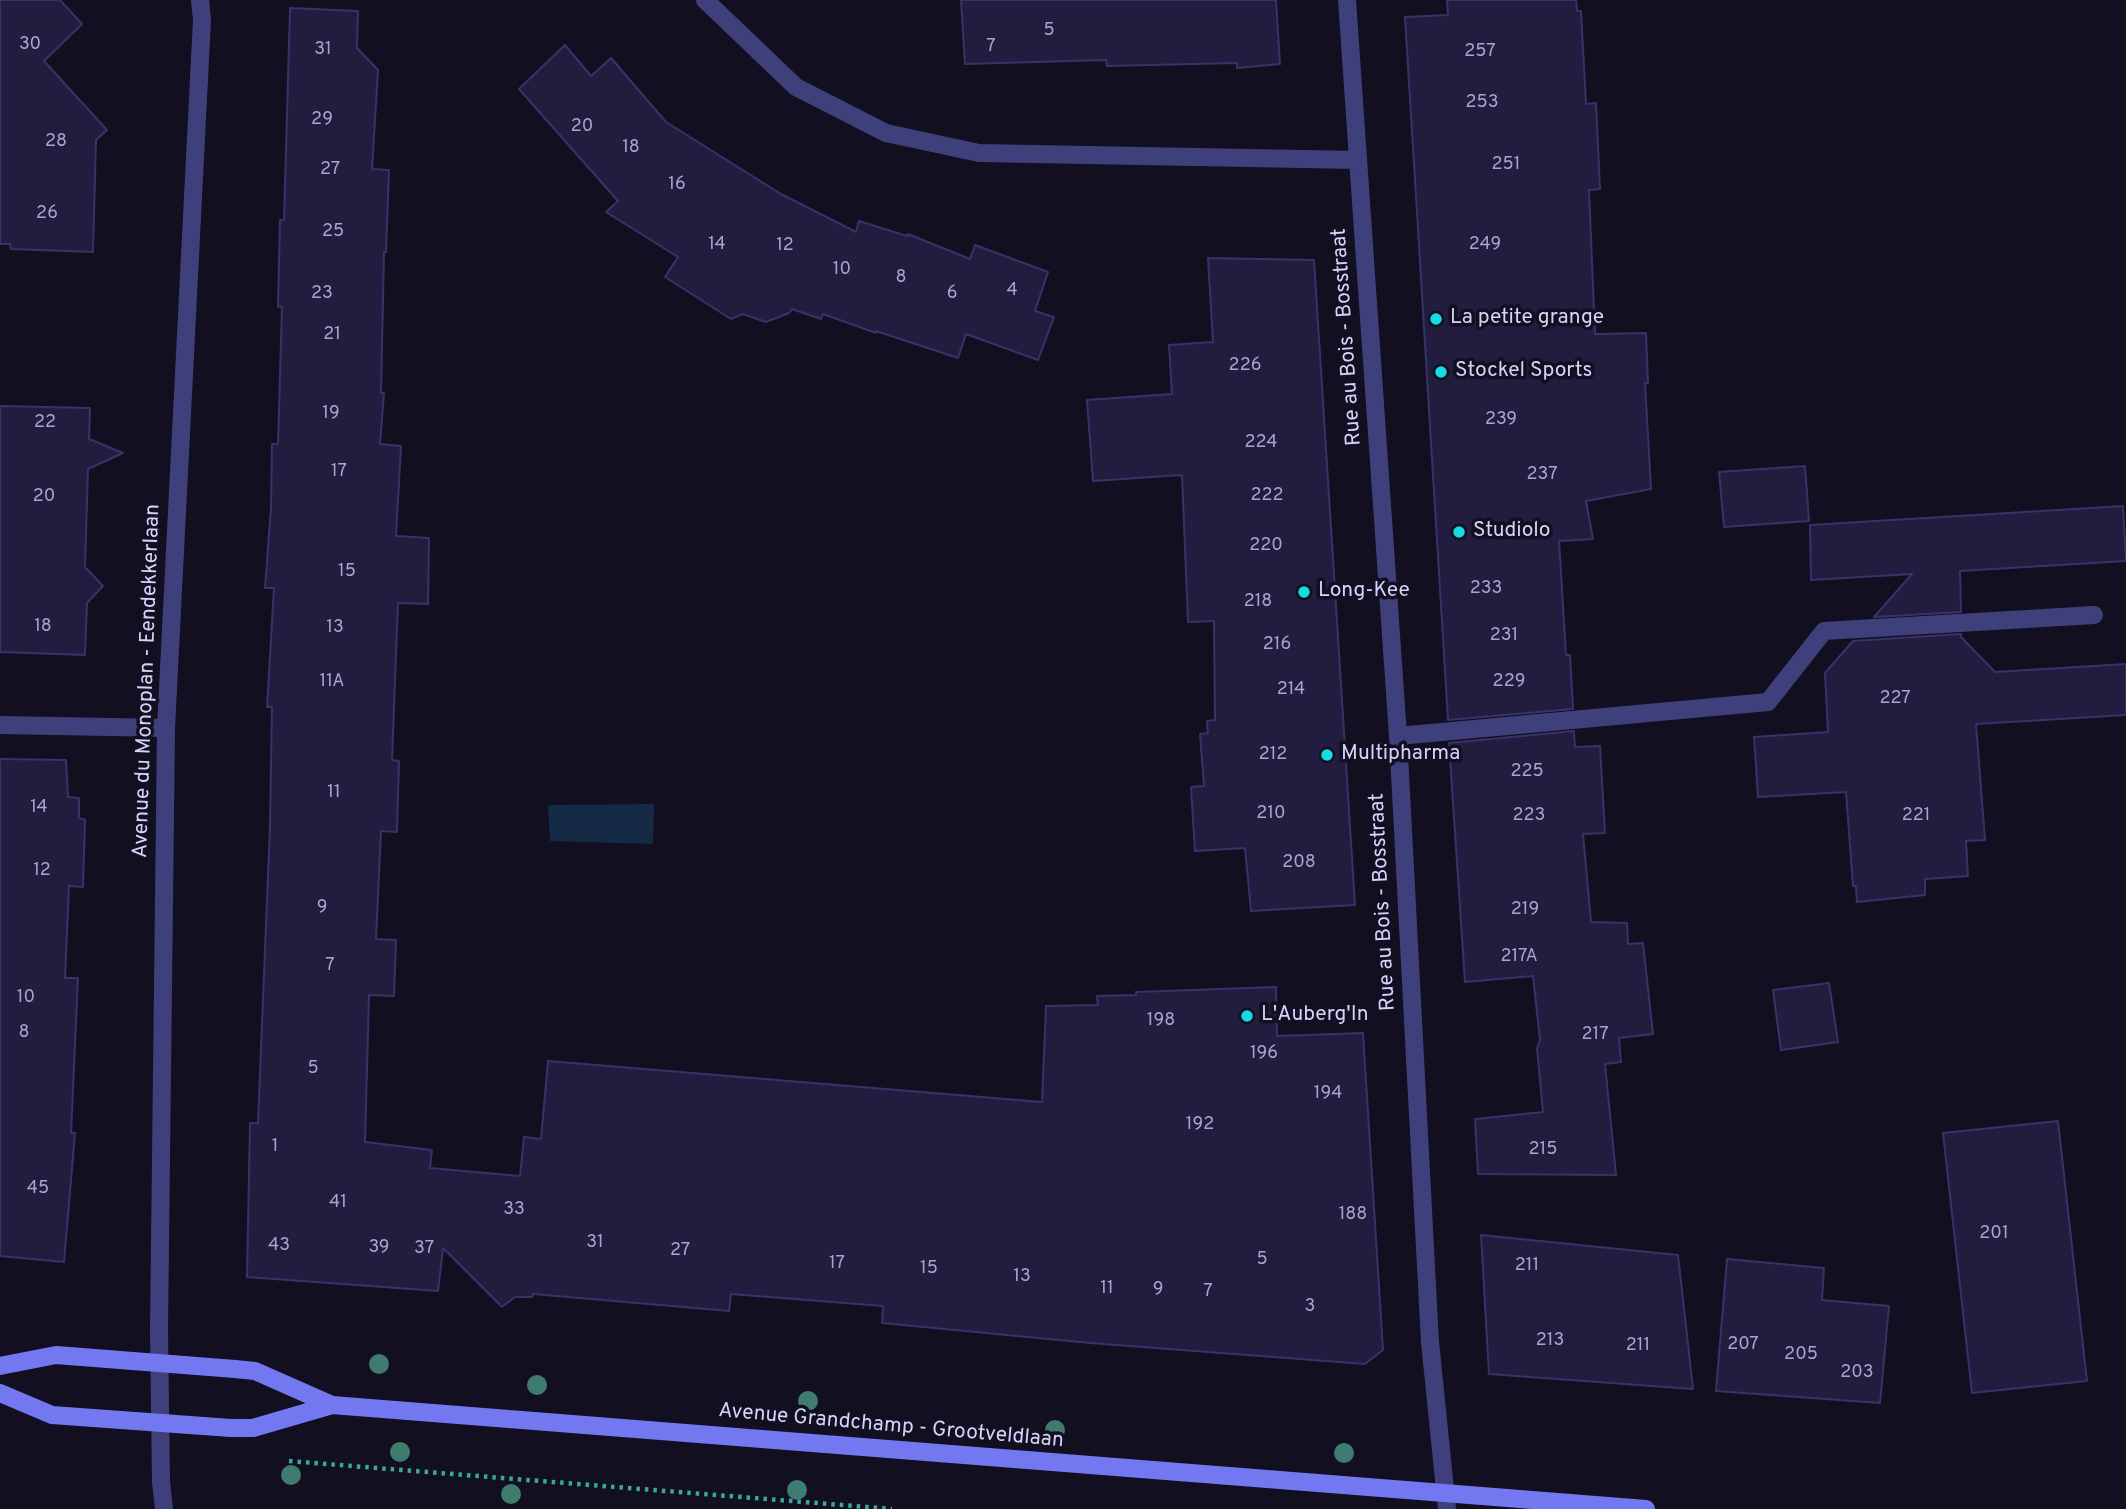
<!DOCTYPE html>
<style>
body{margin:0}
canvas{display:block;background:#110f20}
</style>
<canvas width="2126" height="1509"></canvas>
<script>
const ctx = document.querySelector('canvas').getContext('2d');
ctx.lineJoin = 'round';
function fillPath(path, color) { ctx.fillStyle = color; ctx.fill(path, 'evenodd'); }
const shape = rows => new Path2D(rows.map(r => 'M' + r).join(''));
function strokePath(path, color, width, dash) { ctx.strokeStyle = color; ctx.lineWidth = width; ctx.lineCap = dash ? 'butt' : 'round'; ctx.setLineDash(dash || []); ctx.stroke(path); }
function label(font, color, halo, rows, align = 'center') {
  ctx.font = font + ' Overpass,sans-serif'; ctx.lineWidth = 7; ctx.setLineDash([]); ctx.textBaseline = 'middle'; ctx.strokeStyle = halo; ctx.fillStyle = color; for (const [text, x, y, turn = 0] of rows) {
    ctx.save(); ctx.translate(x, y); ctx.rotate((+turn || 0) * Math.PI / 180); ctx.textAlign = isNaN(turn) ? turn : align; if (halo) ctx.strokeText(text, 0, 0); ctx.fillText(text, 0, 0); ctx.restore();
  }
}
const water = shape([
 [654,804,653,844,550,841,548,805]
]);
const building = shape([
 [0,0,60,0,82,24,44,61,107,130,96,140,93,252,11,249,10,244,0,244,0,0],
 [961,0,1276,0,1280,64,1237,68,1237,63,1107,66,1106,60,965,64,961,0],
 [1447,0,1576,0,1577,11,1581,11,1586,104,1596,103,1600,189,1589,190,1595,334,1646,333,1648,383,1645,383,1651,489,1586,501,1593,539,1559,541,1566,655,1570,655,1573,709,1448,720,1405,17,1448,15,1447,0],
 [290,8,358,11,357,48,378,70,372,169,389,170,386,252,384,252,381,393,384,393,380,444,401,446,396,536,429,538,428,604,398,603,392,760,399,761,397,832,381,831,376,939,396,940,394,996,369,995,365,1142,432,1150,430,1168,520,1176,524,1137,541,1139,548,1061,1042,1102,1046,1006,1098,1005,1097,996,1136,995,1136,992,1276,987,1277,1036,1363,1033,1383,1350,1365,1364,1090,1343,882,1323,883,1306,731,1294,729,1311,533,1294,532,1297,515,1297,502,1307,443,1248,438,1291,247,1277,250,1123,258,1123,270,826,272,707,267,707,274,588,265,588,271,508,272,444,278,444,282,307,278,307,280,220,284,220,290,8],
 [565,45,591,76,611,58,666,122,781,194,856,232,859,221,907,236,908,234,970,259,975,245,1048,272,1035,311,1054,317,1038,360,966,334,958,358,876,331,876,333,823,314,821,319,792,309,789,313,766,322,743,314,731,319,665,277,678,257,606,212,618,201,519,89,565,45],
 [1208,258,1314,260,1355,905,1251,911,1245,848,1195,851,1191,787,1204,786,1200,734,1208,733,1207,721,1215,720,1214,621,1188,622,1182,475,1093,481,1087,400,1172,394,1169,345,1213,342,1208,258],
 [0,406,90,408,89,439,123,453,88,469,85,567,103,586,87,603,85,655,0,652,0,406],
 [1805,466,1809,521,1724,527,1719,472,1805,466],
 [2123,506,2126,561,1960,571,1961,612,1874,617,1912,574,1811,580,1810,525,2123,506],
 [1961,634,1961,637,1995,672,2126,664,2126,715,1976,724,1985,840,1966,841,1968,876,1925,879,1925,895,1857,902,1856,886,1853,886,1846,792,1758,797,1754,737,1828,732,1825,673,1853,641,1961,634],
 [1574,731,1575,747,1600,746,1605,833,1583,834,1591,922,1627,923,1628,944,1643,943,1653,1034,1619,1038,1621,1062,1605,1064,1616,1175,1478,1174,1475,1119,1543,1112,1537,1048,1540,1040,1533,976,1465,982,1449,743,1574,731],
 [0,759,66,760,68,797,79,798,79,818,85,820,83,887,69,886,65,978,78,978,71,1133,75,1133,64,1262,0,1256,0,759],
 [1829,983,1838,1042,1781,1050,1773,990,1829,983],
 [2058,1121,2087,1381,1972,1393,1943,1133,2058,1121],
 [1481,1235,1678,1255,1693,1389,1489,1374,1481,1235],
 [1727,1259,1824,1268,1822,1300,1889,1306,1880,1403,1716,1391,1727,1259]
]);
const path = shape([
 [289,1461,892,1509]
]);
const lane = shape([
 [0,725,166,728],
 [1398,736,1768,702,1824,631,2094,615]
]);
const street = shape([
 [705,0,796,87,886,133,979,153,1357,160],
 [1347,0,1398,736,1430,1342,1447,1509],
 [164,1509,161,1482,159,1330,166,728,202,20,200,0]
]);
const secondary = shape([
 [0,1366,56,1355,235,1369,255,1371,332,1405,1646,1509],
 [0,1393,52,1415,231,1428,253,1428,332,1405]
]);
const trees = [
 [379,1364],
 [537,1385],
 [808,1401],
 [1055,1430],
 [400,1452],
 [1344,1453],
 [291,1475],
 [797,1490],
 [511,1494]
];
const markers = [
 [1436,319,7,"#17dbe3"],
 [1441,372,7,"#17dbe3"],
 [1459,532,7,"#17dbe3"],
 [1304,592,7,"#17dbe3"],
 [1327,755,7,"#17dbe3"],
 [1247,1016,7,"#17dbe3"]
];
const numberNames = [
 ["5",1049,31],
 ["30",30,45],
 ["7",991,47],
 ["31",323,50],
 ["257",1480,52],
 ["253",1482,103],
 ["29",322,120],
 ["20",582,127],
 ["28",56,142],
 ["18",631,148],
 ["251",1506,165],
 ["27",330,170],
 ["16",677,185],
 ["26",47,214],
 ["25",333,232],
 ["14",717,245],
 ["249",1485,245],
 ["12",785,246],
 ["10",842,270],
 ["8",901,278],
 ["4",1012,291],
 ["23",322,294],
 ["6",952,294],
 ["21",332,335],
 ["226",1245,366],
 ["19",331,414],
 ["239",1501,420],
 ["22",45,423],
 ["224",1261,443],
 ["17",339,472],
 ["237",1542,475],
 ["222",1267,496],
 ["20",44,497],
 ["220",1266,546],
 ["15",347,572],
 ["233",1486,589],
 ["218",1258,602],
 ["18",43,627],
 ["13",335,628],
 ["231",1504,636],
 ["216",1277,645],
 ["11A",332,682],
 ["229",1509,682],
 ["214",1291,690],
 ["227",1895,699],
 ["212",1273,755],
 ["225",1527,772],
 ["11",334,793],
 ["14",39,808],
 ["210",1271,814],
 ["223",1529,816],
 ["221",1916,816],
 ["208",1299,863],
 ["12",42,871],
 ["9",322,908],
 ["219",1525,910],
 ["217A",1519,957],
 ["7",330,966],
 ["10",26,998],
 ["198",1161,1021],
 ["8",24,1033],
 ["217",1595,1035],
 ["196",1264,1054],
 ["5",313,1069],
 ["194",1328,1094],
 ["192",1200,1125],
 ["1",275,1147],
 ["215",1543,1150],
 ["45",38,1189],
 ["41",338,1203],
 ["33",514,1210],
 ["188",1353,1215],
 ["201",1994,1234],
 ["31",595,1243],
 ["43",279,1246],
 ["39",379,1248],
 ["37",424,1249],
 ["27",680,1251],
 ["5",1262,1260],
 ["17",837,1264],
 ["211",1527,1266],
 ["15",929,1269],
 ["13",1022,1277],
 ["11",1107,1289],
 ["9",1158,1290],
 ["7",1208,1292],
 ["3",1310,1307],
 ["213",1550,1341],
 ["207",1743,1345],
 ["211",1638,1346],
 ["205",1801,1355],
 ["203",1857,1373]
];
const poiNames = [
 ["La petite grange",1450,319],
 ["Stockel Sports",1455,372],
 ["Studiolo",1473,532],
 ["Long-Kee",1318,592],
 ["Multipharma",1341,755],
 ["L'Auberg'In",1261,1016]
];
const streetNames = [
 ["Rue au Bois - Bosstraat",1348,337,-94],
 ["Avenue du Monoplan - Eendekkerlaan",148,681,-88],
 ["Rue au Bois - Bosstraat",1384,902,-93],
 ["Avenue Grandchamp - Grootveldlaan",891,1427,5]
];
fillPath(water, '#142a45');
fillPath(building, '#221d3f');
strokePath(building, '#393269', 2);
strokePath(path, '#3aa79a', 4.5, [3.5, 5]);
strokePath(lane, '#3f407b', 18);
strokePath(street, '#3f407b', 18);
strokePath(secondary, '#7378f1', 18);
ctx.fillStyle = '#407b70';
for (const [x, y] of trees) { ctx.beginPath(); ctx.arc(x, y, 10, 0, 2 * Math.PI); ctx.fill(); }
for (const [x, y, r, color] of markers) { const dot = new Path2D(); dot.arc(x, y, r, 0, 2 * Math.PI); ctx.fillStyle = color; ctx.fill(dot); strokePath(dot, '#110f20', 2.5); }
label('18px', '#a8a6cc', null, numberNames);
label('21px', '#d5d3fb', '#110f20', poiNames, 'left');
label('21px', '#d5d3fb', '#110f20', streetNames);
</script>
